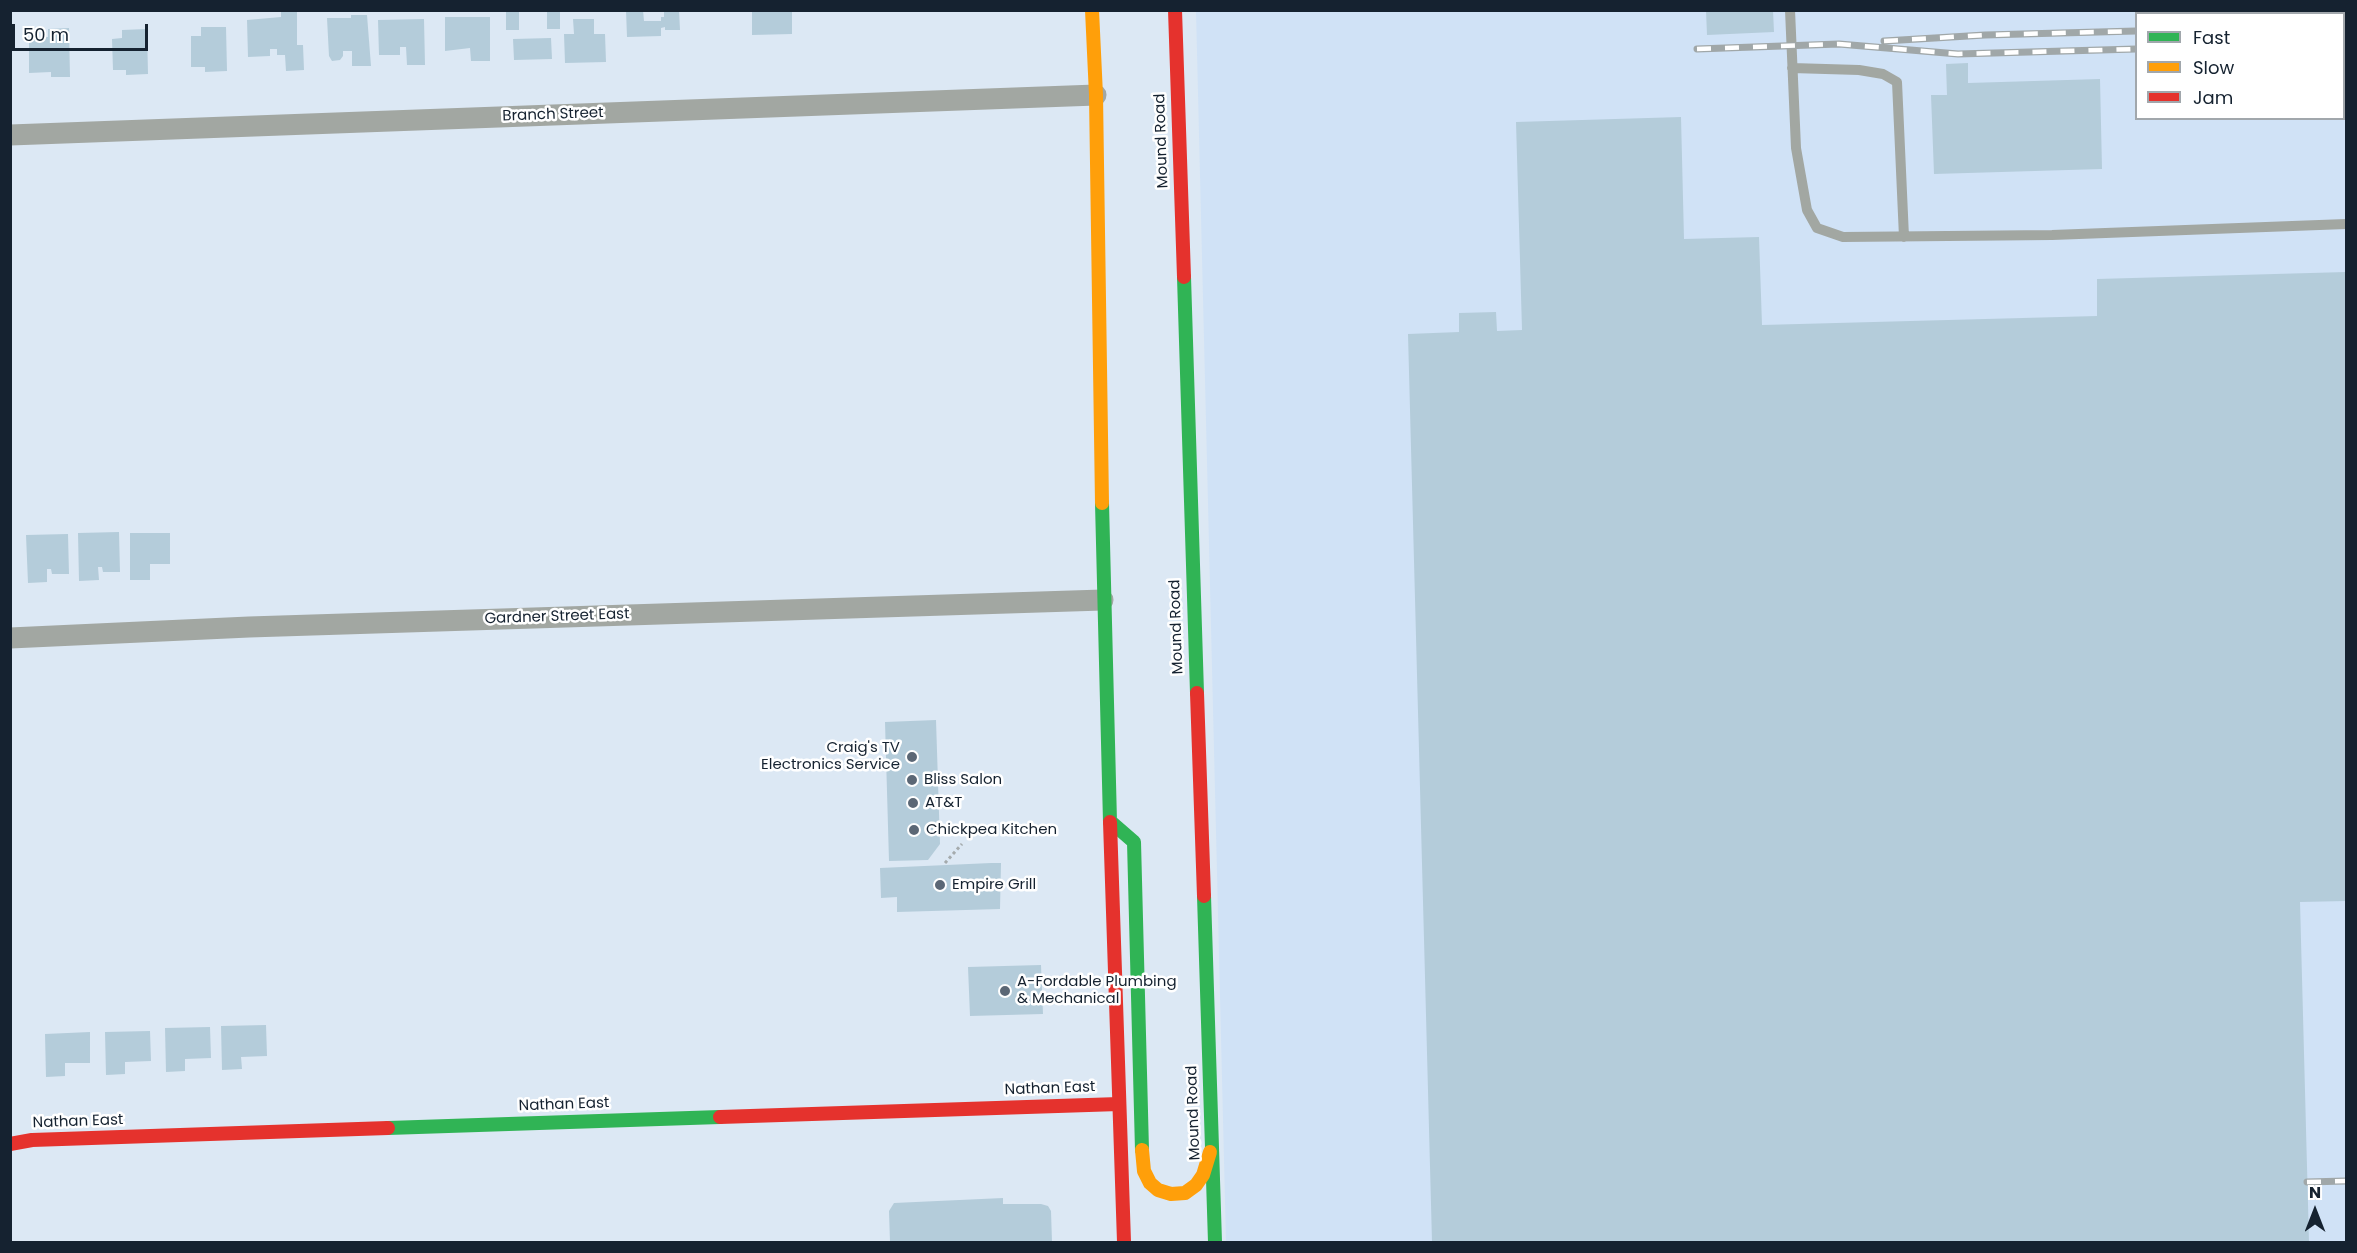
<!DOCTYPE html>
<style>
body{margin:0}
#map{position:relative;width:2357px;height:1253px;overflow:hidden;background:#dce8f4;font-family:Poppins,sans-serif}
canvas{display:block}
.frame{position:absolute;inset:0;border:12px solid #152230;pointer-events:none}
.legend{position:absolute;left:2135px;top:12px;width:210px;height:108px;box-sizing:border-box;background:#fff;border:2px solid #a1a7ac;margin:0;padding:8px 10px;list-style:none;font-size:18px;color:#152230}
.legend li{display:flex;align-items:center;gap:12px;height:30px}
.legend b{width:30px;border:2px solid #a1a7ac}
.north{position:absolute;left:2285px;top:1181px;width:60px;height:60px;-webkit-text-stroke:4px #fff;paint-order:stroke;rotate:0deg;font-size:16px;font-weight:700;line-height:24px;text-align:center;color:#152230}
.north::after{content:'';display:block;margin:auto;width:21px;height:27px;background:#152230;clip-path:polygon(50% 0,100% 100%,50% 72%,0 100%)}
.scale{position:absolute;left:12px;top:24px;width:136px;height:27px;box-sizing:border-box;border:3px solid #152230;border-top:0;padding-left:8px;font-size:18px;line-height:21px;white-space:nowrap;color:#152230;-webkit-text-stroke:4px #fff;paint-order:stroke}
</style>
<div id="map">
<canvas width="2357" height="1253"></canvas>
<div class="frame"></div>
<ul class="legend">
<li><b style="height:8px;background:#30b455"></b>Fast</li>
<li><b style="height:8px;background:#ff9f0a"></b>Slow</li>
<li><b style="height:8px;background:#e5322d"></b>Jam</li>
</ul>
<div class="north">N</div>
<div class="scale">50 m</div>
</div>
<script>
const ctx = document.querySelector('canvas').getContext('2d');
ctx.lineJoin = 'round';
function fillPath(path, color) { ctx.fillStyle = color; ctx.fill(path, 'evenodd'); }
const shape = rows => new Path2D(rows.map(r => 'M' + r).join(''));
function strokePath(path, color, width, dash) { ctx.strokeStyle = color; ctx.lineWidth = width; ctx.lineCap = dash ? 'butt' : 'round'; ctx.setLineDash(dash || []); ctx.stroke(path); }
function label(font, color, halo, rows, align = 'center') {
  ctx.font = font + ' Poppins,sans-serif'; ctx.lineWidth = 5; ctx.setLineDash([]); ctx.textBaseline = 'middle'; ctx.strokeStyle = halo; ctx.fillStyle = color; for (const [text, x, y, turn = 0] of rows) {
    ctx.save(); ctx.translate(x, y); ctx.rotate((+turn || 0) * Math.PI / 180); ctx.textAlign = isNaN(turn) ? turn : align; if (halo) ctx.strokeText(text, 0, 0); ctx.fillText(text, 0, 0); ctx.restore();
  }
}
const built = shape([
 [1196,11,2346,11,2346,1242,1226,1242],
 [2136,14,2344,14,2344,118,2136,118]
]);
const building = shape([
 [281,10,297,10,297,45,303,45,304,70,286,71,285,55,277,55,277,49,270,49,270,56,248,57,247,20,281,17],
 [506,10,519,10,519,30,506,30],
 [547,10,560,10,560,29,547,29],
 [626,10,643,10,644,21,661,21,661,17,664,17,664,11,679,10,680,30,665,30,665,27,661,28,661,36,627,37],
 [1706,10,1773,10,1774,32,1707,35],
 [792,11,792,34,752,35,752,12],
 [351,15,367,15,371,66,352,66,352,51,343,51,343,56,340,60,332,61,329,56,327,18,351,18],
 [445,17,490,17,490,61,471,61,470,48,445,51],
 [424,19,425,65,407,65,406,47,400,47,400,55,379,55,378,20],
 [573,19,594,19,594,34,605,34,606,62,565,63,564,34,574,34],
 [201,27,226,27,227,71,205,72,205,67,191,67,191,36,201,36],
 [69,28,70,77,51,77,51,72,29,73,29,37,48,37,48,29],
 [147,29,148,74,126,75,126,70,113,70,112,39,122,38,122,30],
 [551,38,552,59,514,60,513,39],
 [1968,63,1968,83,2100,79,2102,169,1934,174,1931,95,1947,95,1946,64],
 [1681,117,1684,239,1759,237,1762,325,2097,316,2097,279,2346,272,2346,901,2300,902,2309,1242,1432,1242,1408,334,1459,332,1459,313,1496,312,1497,331,1522,330,1516,122],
 [119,532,120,572,103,572,102,567,98,567,99,580,79,581,78,533],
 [130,533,170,533,170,564,150,564,150,580,130,580],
 [68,534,69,574,52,574,51,569,47,569,47,582,28,583,26,535],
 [936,720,940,844,928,860,889,861,885,722],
 [991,863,1001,863,1000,909,897,912,897,897,881,898,880,868],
 [1041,965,1043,1014,970,1016,968,967],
 [266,1025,267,1056,241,1057,242,1069,222,1070,221,1026],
 [210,1027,211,1058,185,1059,185,1071,166,1072,165,1028],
 [150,1031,151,1061,125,1062,125,1074,106,1075,105,1032],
 [90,1032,90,1063,65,1063,65,1076,46,1077,45,1034],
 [1003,1198,1003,1204,1041,1204,1048,1206,1051,1211,1052,1242,890,1242,889,1211,894,1203]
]);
const path = shape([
 [945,863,962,844]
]);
const lane = shape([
 [1790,10,1796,148,1807,210,1817,228,1843,237,2052,235,2346,224],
 [1792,68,1859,70,1883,74,1897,82,1904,237]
]);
const street = shape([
 [10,135,1096,95],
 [10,638,249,627,1103,600]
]);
const fast = shape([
 [1184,277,1197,693],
 [1102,503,1110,822],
 [1111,822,1134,842,1142,1150],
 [1204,896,1215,1242],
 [388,1128,720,1117]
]);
const slow = shape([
 [1092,10,1096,95,1102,503],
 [1142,1150,1144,1171,1150,1183,1158,1190,1171,1194,1185,1193,1196,1185,1203,1175,1210,1152]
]);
const jam = shape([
 [1175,10,1184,277],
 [1197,693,1204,896],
 [1110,822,1124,1242],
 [720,1117,1119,1104],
 [10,1144,32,1140,388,1128]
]);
const rail = shape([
 [2344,30,2346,30],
 [1884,41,1985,35,2136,31],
 [2344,43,2346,43],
 [1697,49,1839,44,1958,54,2136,49],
 [2307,1182,2346,1181]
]);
const markers = [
 [912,757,6,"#5b6775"],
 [912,780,6,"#5b6775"],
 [913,803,6,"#5b6775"],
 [914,830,6,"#5b6775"],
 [940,885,6,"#5b6775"],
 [1005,991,6,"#5b6775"]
];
const streetNames = [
 ["Branch Street",553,115,-2],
 ["Mound Road",1162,141,-92],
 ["Gardner Street East",557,617,-2],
 ["Mound Road",1177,627,-92],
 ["Nathan East",1050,1089,-2],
 ["Nathan East",564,1105,-2],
 ["Mound Road",1194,1113,-92],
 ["Nathan East",78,1122,-2]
];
const poiNames = [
 ["Craig's TV",900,748,"right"],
 ["Electronics Service",900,765,"right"],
 ["Bliss Salon",924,780],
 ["AT&T",925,803],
 ["Chickpea Kitchen",926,830],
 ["Empire Grill",952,885],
 ["A-Fordable Plumbing",1017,982],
 ["& Mechanical",1017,999]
];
fillPath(built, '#d0e2f6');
fillPath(building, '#b4ccda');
strokePath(path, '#a5abad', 3, [3, 3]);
strokePath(lane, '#a2a7a2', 10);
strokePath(street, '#a2a7a2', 21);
strokePath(fast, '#30b455', 14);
strokePath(slow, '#ff9f0a', 14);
strokePath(jam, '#e5322d', 14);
strokePath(rail, '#a0a7a8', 7);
strokePath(rail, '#fff', 4.5, [14]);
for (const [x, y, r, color] of markers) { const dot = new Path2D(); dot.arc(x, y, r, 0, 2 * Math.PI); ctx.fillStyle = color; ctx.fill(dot); strokePath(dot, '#fff', 2); }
label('15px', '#152230', '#fff', streetNames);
label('15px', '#152230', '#fff', poiNames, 'left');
</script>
